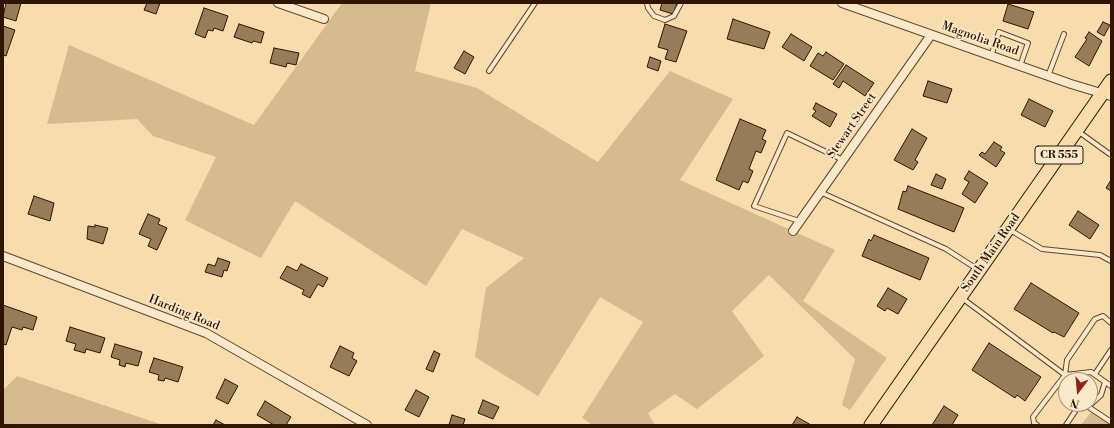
<!DOCTYPE html>
<style>
body{margin:0}
#map{position:relative;width:1114px;height:428px;overflow:hidden;background:#f8dcae;font-family:"Libre Bodoni",serif}
canvas{display:block}
.frame{position:absolute;inset:0;border:4px solid #2e1500;pointer-events:none}
.north{position:absolute;left:1058px;top:372px;width:40px;height:40px;box-sizing:border-box;background:#fae8ca;border:1px solid #a89479;border-radius:50%;rotate:196deg;font-size:11px;font-weight:700;line-height:16px;text-align:center;color:#2e1500}
.north::after{content:'';display:block;margin:auto;width:14px;height:18px;background:#8f2418;clip-path:polygon(50% 0,100% 100%,50% 72%,0 100%)}
</style>
<div id="map">
<canvas width="1114" height="428"></canvas>
<div class="frame"></div>
<div class="north">N</div>
</div>
<script>
const ctx = document.querySelector('canvas').getContext('2d');
ctx.lineJoin = 'round';
function fillPath(path, color) { ctx.fillStyle = color; ctx.fill(path, 'evenodd'); }
const shape = rows => new Path2D(rows.map(r => 'M' + r).join(''));
function strokePath(path, color, width, dash) { ctx.strokeStyle = color; ctx.lineWidth = width; ctx.lineCap = dash ? 'butt' : 'round'; ctx.setLineDash(dash || []); ctx.stroke(path); }
function label(font, color, halo, rows, align = 'center') {
  ctx.font = font + ' "Libre Bodoni",serif'; ctx.lineWidth = 3.5; ctx.setLineDash([]); ctx.textBaseline = 'middle'; ctx.strokeStyle = halo; ctx.fillStyle = color; for (const [text, x, y, turn = 0] of rows) {
    ctx.save(); ctx.translate(x, y); ctx.rotate((+turn || 0) * Math.PI / 180); ctx.textAlign = isNaN(turn) ? turn : align; if (halo) ctx.strokeText(text, 0, 0); ctx.fillText(text, 0, 0); ctx.restore();
  }
}
const green = shape([
 [342,3,431,3,415,71,477,88,598,162,670,71,733,99,680,180,835,250,803,301,887,358,850,410,842,405,855,359,769,275,732,311,764,356,697,409,675,394,648,413,655,425,593,425,582,418,643,322,600,297,538,396,475,357,486,288,524,258,462,229,426,286,295,201,261,258,185,220,216,157,153,136,137,119,47,124,69,45,254,125],
 [17,376,163,425,3,425,3,390],
 [1092,411,1111,424,1111,425,1081,425]
]);
const building = shape([
 [6,3,21,3,16,21,3,17,6,3],
 [147,3,160,3,156,14,144,10,147,3],
 [662,3,677,3,673,14,660,10,662,3],
 [1008,4,1034,12,1028,29,1003,21,1008,4],
 [204,8,228,16,223,31,214,28,213,31,208,30,205,38,195,34,204,8],
 [733,19,770,32,764,49,727,39,733,19],
 [1103,22,1110,25,1104,36,1097,32,1103,22],
 [239,24,264,32,261,43,253,41,252,43,234,37,239,24],
 [665,24,687,31,676,62,665,59,668,50,658,47,665,24],
 [3,26,15,30,6,56,3,55,3,26],
 [1089,32,1102,41,1089,66,1075,57,1087,39,1085,38,1089,32],
 [791,34,812,47,804,61,782,47,791,34],
 [274,48,299,53,296,65,287,63,286,67,270,63,274,48],
 [464,51,474,57,465,74,454,68,464,51],
 [826,52,844,64,833,80,810,66,818,53,823,56,826,52],
 [650,57,661,61,658,71,647,67,650,57],
 [846,65,874,83,865,96,843,81,839,88,833,84,846,65],
 [928,81,952,89,947,103,923,96,928,81],
 [1029,99,1053,111,1045,127,1021,115,1029,99],
 [816,103,837,114,830,127,812,116,816,111,813,109,816,103],
 [740,119,766,130,762,139,766,141,761,153,756,151,749,169,753,171,748,183,743,181,739,190,716,180,740,119],
 [912,129,927,138,915,160,918,162,913,170,894,160,912,129],
 [994,142,1002,147,1000,150,1005,153,996,167,979,155,982,152,985,154,994,142],
 [969,171,988,183,975,203,962,194,969,182,964,179,969,171],
 [936,174,946,179,942,189,931,185,936,174],
 [1111,180,1111,191,1106,188,1111,180],
 [908,186,964,208,954,232,898,209,903,191,906,192,908,186],
 [34,196,54,203,50,221,28,214,34,196],
 [1078,211,1099,225,1090,239,1069,225,1078,211],
 [148,214,160,219,158,224,167,228,157,250,148,246,151,239,139,234,148,214],
 [95,225,108,228,103,244,87,239,88,226,95,227,95,225],
 [874,235,929,258,920,280,862,256,869,239,871,241,874,235],
 [218,258,230,262,227,271,224,270,222,277,205,272,208,264,215,266,218,258],
 [301,264,328,278,323,287,318,284,310,298,302,294,304,290,280,278,287,266,297,271,301,264],
 [1031,283,1079,313,1064,337,1054,332,1053,333,1014,309,1031,283],
 [888,288,907,299,898,314,887,308,885,311,877,306,888,288],
 [3,305,37,317,33,330,23,327,22,330,12,327,6,345,3,344,3,305],
 [70,327,105,338,100,353,86,349,85,353,74,350,76,344,66,341,70,327],
 [989,343,1041,377,1025,401,1017,395,1015,398,972,370,989,343],
 [115,344,142,352,138,366,126,363,125,367,119,365,120,360,111,357,115,344],
 [340,346,354,353,352,358,357,361,349,376,330,367,340,346],
 [434,351,440,354,433,372,426,369,434,351],
 [154,358,183,367,178,382,165,378,164,381,158,380,159,375,149,372,154,358],
 [225,379,238,386,228,404,216,398,225,379],
 [416,390,429,397,419,417,405,410,416,390],
 [483,400,499,407,493,419,478,413,483,400],
 [265,401,291,417,286,425,274,425,257,415,265,401],
 [944,406,958,415,952,425,932,425,944,406],
 [452,415,465,419,463,425,449,425,452,415],
 [797,417,811,425,792,425,797,417],
 [216,420,225,425,213,425,216,420]
]);
const lane = shape([
 [647,3,648,8,654,16,665,20,674,16,681,3],
 [991,56,999,32,1028,43,1020,66],
 [489,71,535,3],
 [1048,76,1064,34],
 [1079,132,1111,155],
 [820,192,946,249,977,269],
 [799,221,754,206,787,133,843,160],
 [1010,230,1042,249,1100,255,1111,261],
 [962,298,1065,375,1067,380],
 [1095,374,1111,350],
 [1065,375,1091,372,1111,386],
 [1084,404,1111,422],
 [1089,406,1101,395,1105,382],
 [1037,425,1034,423,1033,417,1065,375,1067,360,1095,319,1103,316,1111,323],
 [1066,425,1080,404]
]);
const street = shape([
 [278,3,324,19],
 [842,3,1071,84,1111,96],
 [793,231,931,35],
 [3,256,206,333,367,425]
]);
const primary = shape([
 [871,425,1111,81]
]);
const shields = [
 [1059,155,48]
];
const shieldNames = [
 ["CR 555",1059,155]
];
const streetNames = [
 ["Magnolia Road",980,39,19],
 ["Stewart Street",852,126,-55],
 ["South Main Road",991,253,-55],
 ["Harding Road",184,313,22]
];
fillPath(green, '#d6ba90');
fillPath(building, '#977c5a');
strokePath(building, '#2e1500', 1);
strokePath(lane, '#60472c', 6);
strokePath(street, '#60472c', 10);
strokePath(primary, '#2e1500', 15);
strokePath(lane, '#fae8ca', 4);
strokePath(street, '#fae8ca', 8);
strokePath(primary, '#f8dcae', 13);
for (const [x, y, w] of shields) { const box = new Path2D(); box.roundRect(x - w / 2, y - 9, w, 18, 3); ctx.fillStyle = '#fae8ca'; ctx.fill(box); strokePath(box, '#2e1500', 1); }
label('bold 11px', '#2e1500', null, shieldNames);
label('12px', '#2e1500', '#fae8ca', streetNames);
</script>
